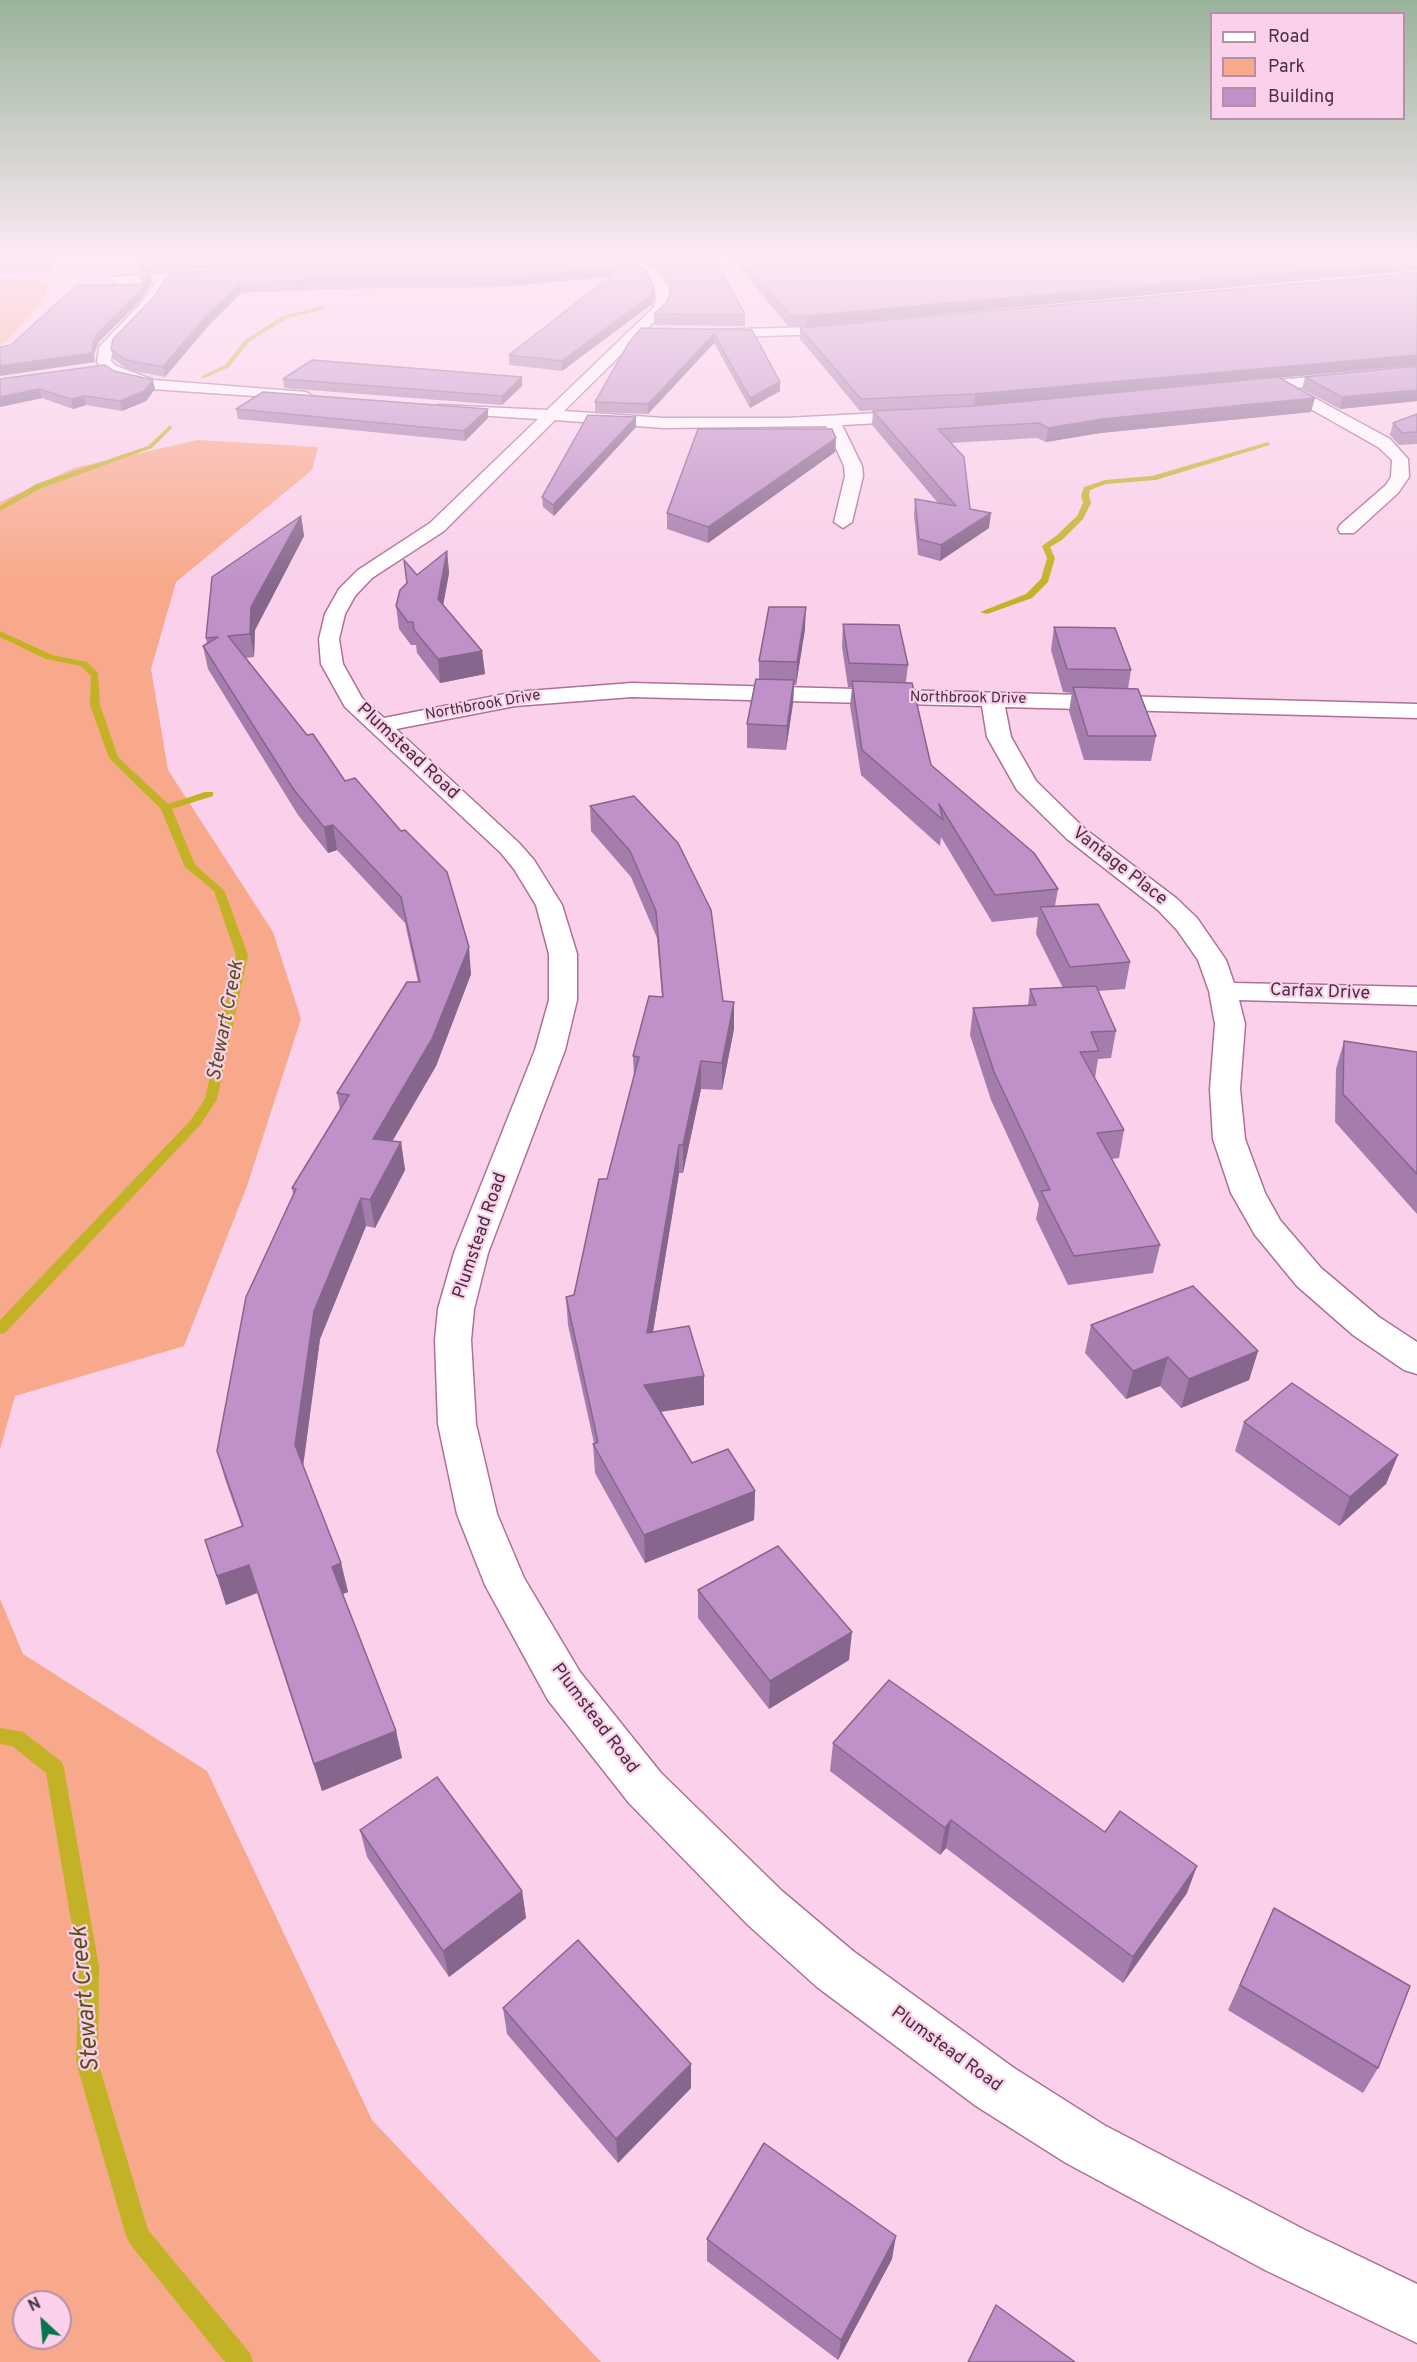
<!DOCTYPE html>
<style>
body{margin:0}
#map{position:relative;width:1417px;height:2362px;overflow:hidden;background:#fad0ea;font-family:Overpass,sans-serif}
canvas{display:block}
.legend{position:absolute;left:1210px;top:12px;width:195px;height:108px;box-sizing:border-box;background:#fad0ea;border:2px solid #b490a6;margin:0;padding:8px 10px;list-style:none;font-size:18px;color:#4b3041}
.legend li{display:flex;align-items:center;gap:12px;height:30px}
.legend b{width:30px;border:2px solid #b490a6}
.north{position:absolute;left:12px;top:2290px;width:60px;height:60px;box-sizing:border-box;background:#fad0ea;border:2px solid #b490a6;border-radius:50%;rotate:334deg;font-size:16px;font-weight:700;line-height:24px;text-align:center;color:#4b3041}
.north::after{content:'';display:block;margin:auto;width:21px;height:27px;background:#05754e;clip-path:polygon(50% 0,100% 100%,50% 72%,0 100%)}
</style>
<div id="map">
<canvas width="1417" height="2362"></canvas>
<ul class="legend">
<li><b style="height:8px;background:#fff"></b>Road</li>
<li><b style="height:16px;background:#f8a98b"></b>Park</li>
<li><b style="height:16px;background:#c091c8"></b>Building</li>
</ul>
<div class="north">N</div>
</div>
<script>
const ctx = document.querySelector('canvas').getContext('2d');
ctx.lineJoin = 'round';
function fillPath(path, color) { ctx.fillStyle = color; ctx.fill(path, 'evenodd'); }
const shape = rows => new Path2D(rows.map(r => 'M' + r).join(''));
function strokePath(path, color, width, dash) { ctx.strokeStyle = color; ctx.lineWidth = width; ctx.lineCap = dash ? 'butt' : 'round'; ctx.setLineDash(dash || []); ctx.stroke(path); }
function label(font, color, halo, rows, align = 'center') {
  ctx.font = font + ' Overpass,sans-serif'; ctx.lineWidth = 4.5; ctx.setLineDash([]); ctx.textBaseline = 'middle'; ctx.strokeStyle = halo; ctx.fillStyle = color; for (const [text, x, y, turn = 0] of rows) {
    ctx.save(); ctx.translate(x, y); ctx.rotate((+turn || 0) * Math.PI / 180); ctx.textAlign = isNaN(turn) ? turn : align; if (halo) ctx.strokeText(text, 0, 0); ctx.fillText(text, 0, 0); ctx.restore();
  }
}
const green = shape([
 [0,279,37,279,48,284,43,300,6,342,0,344],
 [198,440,318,447,312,470,176,582,151,669,168,770,273,932,301,1019,247,1186,184,1346,15,1396,0,1449,0,502,74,468],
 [0,1599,23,1654,207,1771,372,2120,601,2362,0,2362],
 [24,2302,60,2302,60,2338,24,2338]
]);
const stream = shape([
 [323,306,325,309,287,318,249,342,229,367,205,378,200,377,225,365,245,340,283,316,323,306],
 [170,425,172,428,152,448,42,488,0,511,0,506,36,484,148,446,170,425],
 [1268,442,1270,445,1156,480,1106,484,1090,490,1089,496,1091,503,1083,519,1062,540,1050,547,1055,558,1048,582,1032,598,987,614,980,612,1026,594,1041,579,1047,558,1042,546,1056,536,1077,516,1083,503,1081,496,1084,487,1105,480,1152,476,1268,442],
 [0,631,52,655,87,662,98,673,100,705,118,757,168,804,205,792,213,792,213,796,172,809,195,865,224,890,248,955,217,1099,201,1124,5,1333,0,1334,0,1320,190,1121,205,1099,236,955,214,891,185,867,161,809,109,758,90,705,91,676,81,666,46,659,0,637,0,631],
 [0,1728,23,1732,62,1762,64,1768,99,1967,98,2062,148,2230,250,2353,253,2362,225,2362,130,2244,126,2236,76,2062,79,1967,46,1773,12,1746,0,1744,0,1728]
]);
const street = shape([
 [603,255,621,255,642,262,659,272,668,286,670,298,664,312,564,411,664,418,786,418,917,411,925,416,917,421,842,425,862,466,863,476,852,522,843,528,834,522,845,476,844,466,826,426,664,428,555,420,444,531,372,578,355,596,345,614,339,639,343,664,362,698,384,718,515,692,632,683,1417,704,1417,718,1005,707,1011,737,1036,781,1085,829,1176,898,1197,918,1226,960,1234,983,1417,987,1417,1005,1239,1000,1245,1024,1240,1089,1245,1139,1265,1193,1280,1220,1321,1268,1379,1317,1417,1342,1417,1374,1404,1370,1353,1335,1297,1286,1255,1235,1231,1193,1213,1139,1210,1089,1215,1024,1209,991,1198,960,1177,930,1158,910,1067,839,1017,790,987,737,982,706,632,697,515,706,396,729,519,843,534,860,562,905,577,954,577,1000,565,1050,488,1253,474,1309,471,1340,476,1424,497,1514,524,1578,580,1672,661,1773,782,1891,853,1951,1014,2068,1104,2125,1305,2230,1417,2284,1417,2343,1265,2270,1066,2163,976,2106,817,1987,748,1925,629,1803,548,1700,485,1585,457,1514,438,1424,435,1340,438,1309,454,1253,535,1050,549,1000,549,954,536,905,514,869,501,853,345,707,321,664,319,639,325,614,339,589,358,570,430,523,538,419,444,413,436,408,438,405,547,410,653,308,656,298,654,286,649,278,603,255],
 [183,272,188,273,188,279,169,281,154,305,113,348,111,361,116,366,154,380,306,392,314,397,312,400,152,389,106,372,97,362,99,347,144,300,156,282,116,284,110,280,111,277,183,272],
 [846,326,853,330,851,333,709,338,702,334,709,330,846,326],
 [1417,367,1417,375,1296,388,1390,439,1408,459,1409,477,1398,493,1354,533,1340,533,1338,529,1340,525,1386,485,1391,477,1392,460,1378,447,1277,390,1246,393,1238,388,1246,383,1417,367]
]);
const wall = shape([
 [0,255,53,255,52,271,0,274],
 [138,255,576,255,546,258,290,263,141,272],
 [649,255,727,255,716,262,745,315,745,326,654,325,654,314,666,303,671,290,670,285,661,271,650,264],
 [729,255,1417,255,806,327,789,327],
 [620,256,654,298,652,304,562,371,509,365,509,355,609,277,499,287,333,289,241,293,209,325,165,377,128,370,113,359,111,349,154,297,169,273,546,261],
 [641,328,752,330,780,382,780,391,750,408,714,343,648,414,595,412,595,402],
 [800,328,1417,365,1279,378,1311,412,1100,433,1046,442,1037,438,950,443,970,509,989,528,940,561,918,555,914,515,915,499,938,503,872,425,873,411,974,406,860,411,800,339],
 [1417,366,1417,401,1340,409,1302,389,1305,377],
 [114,371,155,389,146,401,122,411,86,405,73,409,42,398,0,407,0,379],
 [522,377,522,386,502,405,284,388,283,379],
 [236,409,488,418,465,441,238,419],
 [1417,414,1417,444,1399,445,1390,435,1393,423],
 [636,427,554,516,543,507,542,497],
 [836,438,835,452,708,543,667,529,667,513],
 [301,516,304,536,255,630,254,657,246,658,471,974,436,1066,392,1141,401,1142,405,1170,375,1228,366,1226,320,1339,303,1466,341,1563,348,1592,343,1594,396,1731,402,1758,322,1791,257,1593,226,1605,205,1540,242,1527,225,1479,217,1451,293,1194,292,1188,340,1110,337,1093,418,982,405,923,337,850,328,853,298,815,208,669,203,646,207,644,206,638],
 [447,551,449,573,443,605,482,651,485,674,440,683,417,653,416,645,411,645,399,629,396,606,407,584,404,560,417,575],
 [843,624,908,665,906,682,931,765,1058,889,1055,906,1130,962,1125,989,1098,991,1116,1031,1111,1058,1098,1059,1095,1078,1124,1130,1119,1158,1112,1159,1160,1245,1153,1273,1068,1285,1036,1219,1039,1204,991,1100,970,1035,973,1008,1028,1005,1030,989,1063,988,1036,934,1038,917,992,922,941,837,940,846,861,775,850,705,852,687,848,687,842,647],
 [1054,627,1131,670,1128,689,1156,736,1151,761,1084,760,1069,711,1072,693,1063,692,1051,650],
 [805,629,796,685,794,685,793,703,786,750,747,748,747,724,759,679,759,661],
 [634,796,723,1001,734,1029,722,1090,701,1089,683,1173,679,1173,653,1332,704,1405,661,1412,692,1463,755,1491,754,1520,645,1563,595,1473,593,1444,594,1443,568,1325,566,1297,574,1295,607,1179,634,1077,633,1056,662,997,657,938,631,877,591,831,590,806],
 [1344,1041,1417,1052,1417,1214,1335,1122,1336,1069],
 [1091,1325,1258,1351,1249,1380,1181,1408,1160,1386,1126,1399,1085,1353],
 [1244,1422,1398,1455,1386,1484,1339,1526,1235,1451],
 [698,1590,849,1660,769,1709,698,1618],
 [833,1743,1187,1893,1123,1983,946,1848,940,1855,830,1771],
 [360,1830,522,1891,526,1918,449,1977,367,1857],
 [1274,1908,1378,2068,1363,2093,1228,2010],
 [503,2008,691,2064,691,2088,618,2163,507,2034],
 [707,2239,892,2259,838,2360,707,2261]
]);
const shadedWall = shape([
 [50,255,53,255,52,271,50,263],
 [256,255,289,255,290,263,141,272,139,262],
 [546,255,576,255,546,258],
 [713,255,727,255,713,265],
 [1417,261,1417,270,806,327,806,316],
 [622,267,622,276,499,287,498,278],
 [150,275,152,283,142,299,99,342,94,354,95,362,0,376,0,366,97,334],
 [240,284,241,293,209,325,165,377,163,367,207,315],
 [654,289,654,298,652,304,562,371,562,361],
 [714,334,714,343,648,414,648,404],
 [1417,355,1417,365,974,406,975,394],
 [522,377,522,386,502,405,502,396],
 [153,380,155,389,146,401,122,411,120,401],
 [780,382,780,391,750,408,750,398],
 [39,389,42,398,0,407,0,397],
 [1417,390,1417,401,1340,409,1342,397],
 [84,396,86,405,73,409,71,399],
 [1315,398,1311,412,1100,433,1046,442,1048,428,1102,419],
 [488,409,488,418,465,441,464,431],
 [636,417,636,427,554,516,553,505],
 [836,438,835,452,708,543,708,527],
 [991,513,989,528,940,561,941,545],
 [301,516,304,536,255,630,254,657,250,634,251,607],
 [447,551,449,573,440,622,438,599],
 [806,607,805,629,796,685,797,662],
 [482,651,485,674,440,683,438,659],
 [794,680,793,703,786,750,787,726],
 [333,825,337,850,328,853,324,827],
 [469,947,471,974,436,1066,378,1166,373,1139],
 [734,1002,734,1029,722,1090,722,1063],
 [701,1061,701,1089,683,1173,683,1145],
 [401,1142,405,1170,375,1228,370,1200],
 [679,1145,679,1173,648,1362,647,1333],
 [361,1198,366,1226,320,1339,302,1474,295,1445,314,1311],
 [1258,1351,1249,1380,1181,1408,1189,1379],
 [1168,1357,1160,1386,1126,1399,1133,1371],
 [704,1376,704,1405,645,1414,644,1385],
 [1398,1455,1386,1484,1339,1526,1350,1497],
 [755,1491,754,1520,645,1563,644,1535],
 [341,1563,348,1592,339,1595,332,1567],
 [249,1565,257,1593,226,1605,217,1576],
 [852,1632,849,1660,769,1709,770,1681],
 [396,1731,402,1758,322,1791,314,1764],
 [951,1820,946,1848,940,1855,945,1828],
 [1197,1866,1187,1893,1123,1983,1133,1957],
 [522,1891,526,1918,449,1977,443,1951],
 [691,2064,691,2088,618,2163,616,2139],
 [896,2236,892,2259,838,2360,841,2340]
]);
const building = shape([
 [0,255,50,255,50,263,0,265,0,255],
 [138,255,256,255,139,262,138,255],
 [651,255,713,255,745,315,654,314,666,303,672,287,670,275,661,261,651,255],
 [737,255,1417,255,1417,261,806,316,790,316,737,255],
 [620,256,647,271,654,289,652,294,562,361,509,355,622,267,498,278,331,279,240,284,207,315,163,367,126,360,111,349,113,339,154,297,169,273,289,266,546,261,620,256],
 [1417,273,1417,355,975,394,861,399,800,328,1417,273],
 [150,275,141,290,97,334,92,345,93,353,0,366,0,347,11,345,77,285,143,285,141,276,150,275],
 [641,328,752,330,780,382,750,398,714,334,648,404,595,402,628,344,641,328],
 [312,360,522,377,502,396,283,379,312,360],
 [105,365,114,371,153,380,144,391,120,401,84,396,71,399,39,389,0,397,0,379,105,365],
 [1417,366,1417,390,1342,397,1305,377,1417,366],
 [1278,377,1315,398,1102,419,1048,428,1039,423,938,429,964,457,970,509,991,513,941,545,919,539,915,499,956,506,873,411,975,406,1278,377],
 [263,392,488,409,464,431,236,409,263,392],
 [1417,414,1417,432,1402,433,1393,423,1417,414],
 [588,415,636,417,553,505,542,497,588,415],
 [698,429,832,429,836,438,708,527,667,513,698,429],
 [301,516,251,607,250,634,228,636,307,735,313,734,345,781,355,778,401,831,405,830,447,872,469,947,432,1039,373,1139,401,1142,370,1200,361,1198,314,1311,295,1445,341,1563,332,1567,396,1731,314,1764,249,1565,217,1576,205,1540,243,1526,217,1451,246,1297,296,1189,292,1188,349,1095,337,1093,407,982,420,982,401,897,333,825,324,827,294,790,203,646,218,637,206,638,212,577,301,516],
 [447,551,438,599,482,651,438,659,414,630,413,622,408,622,396,606,400,590,407,583,404,560,417,575,447,551],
 [769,607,806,607,797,662,759,661,769,607],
 [843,624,899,625,908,665,849,663,843,624],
 [1054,627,1115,628,1131,670,1067,669,1054,627],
 [756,679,794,680,787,726,747,724,756,679],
 [852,681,912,683,931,765,1034,853,1058,889,995,895,939,804,943,820,862,750,852,681],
 [1073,687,1138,689,1156,736,1088,736,1073,687],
 [634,796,678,843,711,910,723,1001,734,1002,722,1063,701,1061,683,1145,679,1145,647,1333,689,1326,704,1376,644,1385,692,1463,728,1449,755,1491,644,1535,593,1444,598,1442,566,1297,574,1295,599,1179,607,1179,639,1057,633,1056,649,996,663,997,656,911,630,851,590,806,634,796],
 [1098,904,1130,962,1070,967,1040,907,1098,904],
 [1096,986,1116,1031,1091,1032,1099,1051,1080,1052,1124,1130,1097,1133,1160,1245,1074,1256,1041,1191,1050,1190,994,1072,973,1008,1036,1005,1030,989,1096,986],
 [1344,1041,1417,1052,1417,1174,1343,1094,1344,1041],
 [1193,1286,1258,1351,1189,1379,1168,1357,1133,1371,1091,1325,1193,1286],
 [1292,1383,1398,1455,1350,1497,1244,1422,1292,1383],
 [778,1546,852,1632,770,1681,698,1590,778,1546],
 [889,1680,1105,1832,1120,1811,1197,1866,1133,1957,951,1820,945,1828,833,1743,889,1680],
 [437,1777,522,1891,443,1951,360,1830,437,1777],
 [1274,1908,1410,1986,1378,2068,1240,1985,1274,1908],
 [578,1940,691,2064,616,2139,503,2008,578,1940],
 [764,2143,896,2236,841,2340,707,2239,764,2143],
 [996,2305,1075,2362,968,2362,996,2305]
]);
const farStreetnames = [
 ["Northbrook Drive",968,699,1],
 ["Northbrook Drive",483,706,-10]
];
const streetNames = [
 ["Plumstead Road",407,752,43],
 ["Vantage Place",1119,867,38],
 ["Carfax Drive",1320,993,2],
 ["Plumstead Road",481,1236,-71],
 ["Plumstead Road",594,1719,53],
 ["Plumstead Road",946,2050,36]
];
const waterNames = [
 ["Stewart Creek",227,1021,-79]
];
const nearWaternames = [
 ["Stewart Creek",87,1999,-95]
];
fillPath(green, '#f8a98b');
fillPath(stream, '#c3b225');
strokePath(street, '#af7098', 3);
fillPath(street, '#fff');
fillPath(wall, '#a57dac');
fillPath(shadedWall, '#86668c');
fillPath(building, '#c091c8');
strokePath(building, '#86668c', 1.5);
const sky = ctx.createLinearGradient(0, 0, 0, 586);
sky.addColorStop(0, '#99b39a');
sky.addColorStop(0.44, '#fdeaf6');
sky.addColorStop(1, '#fdeaf600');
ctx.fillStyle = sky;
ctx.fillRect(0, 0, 1417, 586);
label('15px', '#4b3041', '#fad0ea', farStreetnames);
label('18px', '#4b3041', '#fad0ea', streetNames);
label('italic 20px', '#57501c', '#fad0ea', waterNames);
label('italic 24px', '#57501c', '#fad0ea', nearWaternames);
</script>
